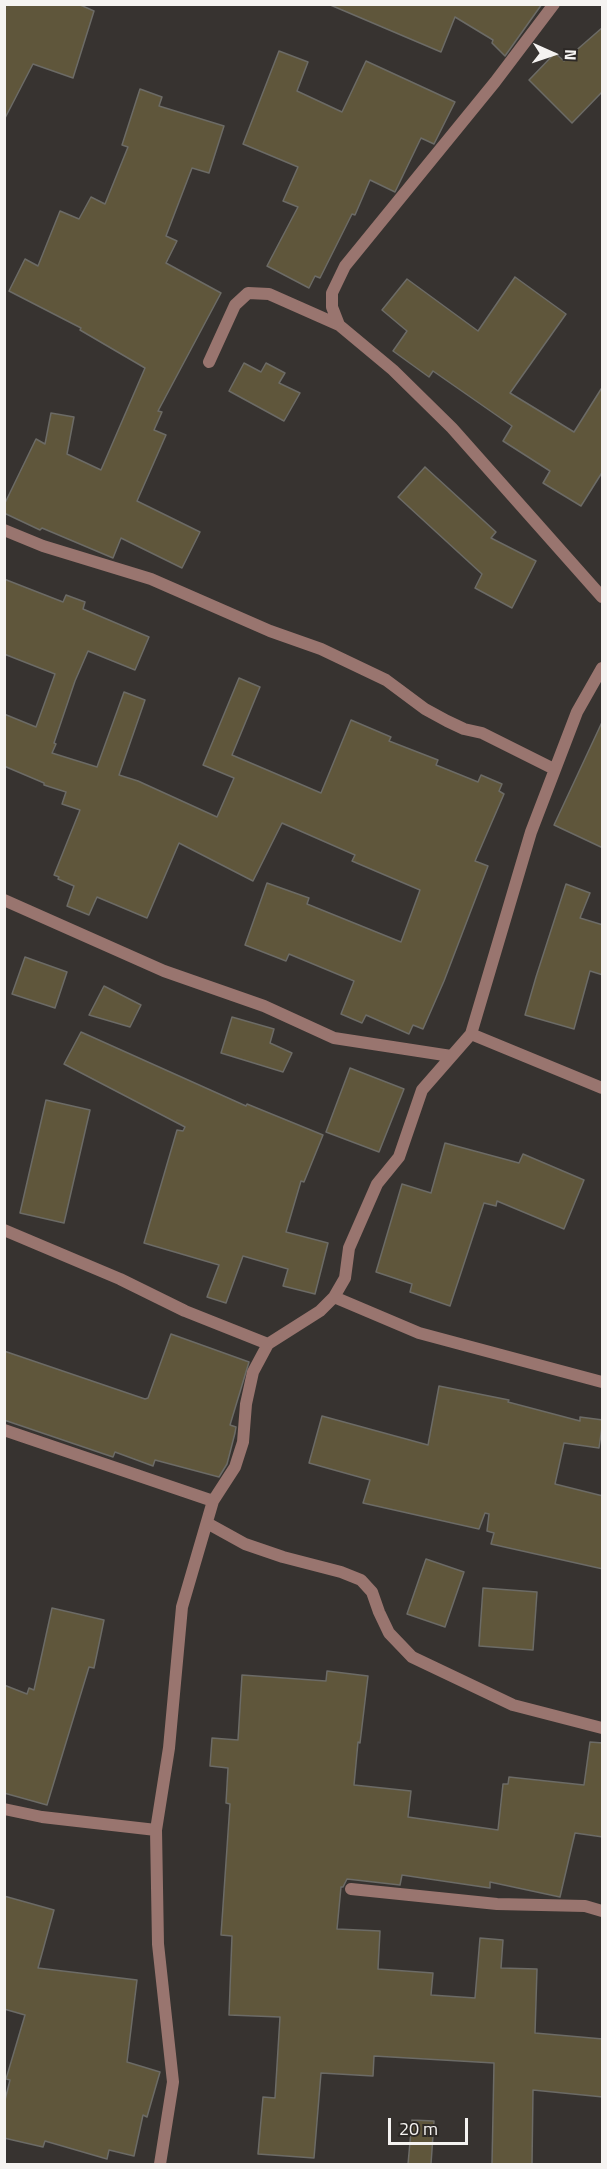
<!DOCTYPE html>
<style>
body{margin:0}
#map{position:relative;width:607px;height:2169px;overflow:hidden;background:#373330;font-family:"Titillium Web",sans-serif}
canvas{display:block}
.frame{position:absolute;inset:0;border:6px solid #f5f3f1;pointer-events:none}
.north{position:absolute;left:523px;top:24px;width:60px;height:60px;-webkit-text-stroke:4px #2d2926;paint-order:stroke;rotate:93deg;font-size:16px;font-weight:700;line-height:24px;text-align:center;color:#f5f3f1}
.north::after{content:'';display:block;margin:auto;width:21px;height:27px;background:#f5f3f1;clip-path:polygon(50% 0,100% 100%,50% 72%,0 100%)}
.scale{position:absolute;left:388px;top:2118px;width:80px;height:27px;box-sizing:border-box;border:3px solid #f5f3f1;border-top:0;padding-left:8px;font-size:18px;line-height:21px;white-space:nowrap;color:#f5f3f1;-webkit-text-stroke:4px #2d2926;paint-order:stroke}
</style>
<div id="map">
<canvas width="607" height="2169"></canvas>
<div class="frame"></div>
<div class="north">N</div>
<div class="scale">20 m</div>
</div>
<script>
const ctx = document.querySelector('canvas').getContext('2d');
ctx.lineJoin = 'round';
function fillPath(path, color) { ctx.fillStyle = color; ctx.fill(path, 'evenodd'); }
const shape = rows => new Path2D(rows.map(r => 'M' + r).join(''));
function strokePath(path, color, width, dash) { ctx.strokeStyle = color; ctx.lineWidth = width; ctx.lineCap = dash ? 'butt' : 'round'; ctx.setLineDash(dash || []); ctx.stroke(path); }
const building = shape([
 [4,4,78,4,94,11,73,78,33,64,4,120,4,4],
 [328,4,542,4,505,56,492,43,493,40,455,17,441,52,328,4],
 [603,27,603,91,572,123,529,80,555,53,564,61,603,27],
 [279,51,308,62,297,91,342,112,366,61,455,102,434,144,421,138,395,192,370,180,355,215,352,214,320,278,315,276,309,288,267,266,298,207,283,201,298,167,243,144,279,51],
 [140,89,162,97,159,106,224,126,209,173,192,168,166,236,177,241,166,263,221,293,158,411,162,412,154,430,166,435,137,501,200,532,182,568,121,538,113,558,42,528,40,530,4,513,4,505,36,439,45,444,51,413,74,417,67,454,101,470,145,368,80,330,81,328,9,291,25,259,38,266,60,211,79,219,91,197,105,204,128,147,122,145,140,89],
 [515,277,566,314,510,393,574,432,603,386,603,471,581,506,543,483,550,471,503,441,512,426,433,371,429,377,393,351,407,331,382,310,407,279,478,331,515,277],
 [244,363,261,372,266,363,285,373,279,383,300,393,284,421,229,391,244,363],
 [425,467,496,532,491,538,536,561,512,608,475,588,482,574,398,497,425,467],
 [4,579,63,602,66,595,85,602,83,609,149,637,135,670,88,651,75,681,54,743,56,744,52,753,97,767,124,692,145,700,119,775,138,781,217,817,234,778,203,765,239,678,260,687,232,755,321,793,351,720,391,737,389,741,438,760,436,765,478,782,481,775,502,784,499,791,504,794,475,861,488,866,444,981,423,1029,413,1025,409,1034,366,1015,362,1023,341,1014,354,981,289,954,286,961,245,945,267,883,309,898,307,904,401,942,420,890,352,861,355,855,282,823,253,881,179,843,147,918,97,897,89,915,67,906,74,886,58,879,59,877,54,875,80,810,62,804,66,792,44,785,44,783,4,766,4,714,36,727,55,674,4,654,4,579],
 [603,720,603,848,554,825,603,720],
 [566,884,590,893,580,918,603,925,603,975,590,971,574,1029,525,1015,536,977,566,884],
 [25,957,67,972,55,1008,12,994,25,957],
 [104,986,141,1005,130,1027,89,1015,104,986],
 [232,1017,274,1029,270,1043,292,1053,283,1072,221,1053,232,1017],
 [81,1032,246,1106,247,1104,323,1135,304,1182,301,1181,286,1232,328,1243,315,1294,283,1286,288,1269,243,1256,226,1303,207,1297,219,1265,144,1243,177,1130,183,1131,185,1127,64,1064,81,1032],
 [350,1068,404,1089,379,1152,326,1132,350,1068],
 [46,1100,90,1110,64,1223,20,1213,46,1100],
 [445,1143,519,1163,523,1154,584,1180,564,1229,497,1201,496,1206,484,1203,450,1306,410,1292,412,1284,376,1272,402,1184,431,1193,445,1143],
 [171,1334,249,1362,230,1425,236,1427,235,1433,227,1464,219,1477,155,1460,153,1466,115,1452,113,1457,4,1420,4,1351,145,1399,148,1398,171,1334],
 [439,1386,509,1400,508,1402,580,1421,580,1417,603,1420,599,1448,564,1443,555,1484,603,1496,603,1569,491,1544,494,1533,487,1531,489,1514,485,1513,479,1529,363,1503,370,1480,309,1463,322,1416,428,1445,439,1386],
 [426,1559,464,1572,445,1627,407,1614,426,1559],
 [483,1588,537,1592,533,1650,479,1646,483,1588],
 [52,1608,104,1620,94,1668,89,1667,47,1805,4,1793,4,1685,27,1694,29,1688,34,1690,52,1608],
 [327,1671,368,1676,360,1743,358,1742,354,1785,411,1791,408,1817,498,1830,503,1784,508,1784,509,1777,584,1785,590,1742,603,1743,603,1837,575,1833,560,1897,490,1882,490,1888,402,1875,400,1885,347,1879,343,1887,341,1887,337,1929,380,1931,378,1969,433,1973,431,1995,475,1998,480,1938,503,1940,501,1968,537,1969,535,2033,603,2039,603,2097,533,2090,532,2164,492,2164,494,2063,374,2056,373,2076,321,2073,314,2158,258,2154,263,2097,275,2098,280,2017,229,2015,232,1936,221,1935,230,1804,226,1803,228,1768,210,1766,212,1738,238,1740,242,1675,326,1681,327,1671],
 [4,1896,54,1910,38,1968,137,1980,127,2062,160,2072,147,2117,143,2115,134,2156,109,2150,107,2159,45,2141,43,2147,4,2138,4,2104,10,2080,6,2079,25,2015,4,2009,4,1896],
 [412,2120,434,2121,431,2164,408,2164,412,2120]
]);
const minor = shape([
 [554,4,495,82,345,266,332,293,332,307,339,325,393,370,452,428,602,597],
 [209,362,235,305,248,293,269,294,339,325],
 [4,530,43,546,151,579,270,631,321,649,386,680,425,709,447,721,464,729,482,733,554,769],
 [4,900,164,971,264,1006,334,1038,451,1056],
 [471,1034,602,1088],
 [4,1230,120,1279,185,1311,268,1344],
 [334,1297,419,1333,602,1382],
 [4,1430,213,1501],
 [207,1523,245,1544,283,1557,341,1572,361,1580,372,1592,379,1612,389,1633,412,1657,513,1705,602,1728],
 [4,1809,42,1817,156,1830],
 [351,1889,497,1904,585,1906,602,1911],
 [160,2164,173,2082,158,1944,156,1830,169,1748,182,1607,213,1501,235,1467,243,1442,246,1404,253,1372,268,1344,320,1311,334,1297,345,1278,349,1248,377,1184,399,1157,422,1090,471,1034,531,832,577,712,602,668]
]);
fillPath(building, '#5f563b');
strokePath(building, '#6c6b66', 1.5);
strokePath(minor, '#99756f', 12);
</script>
